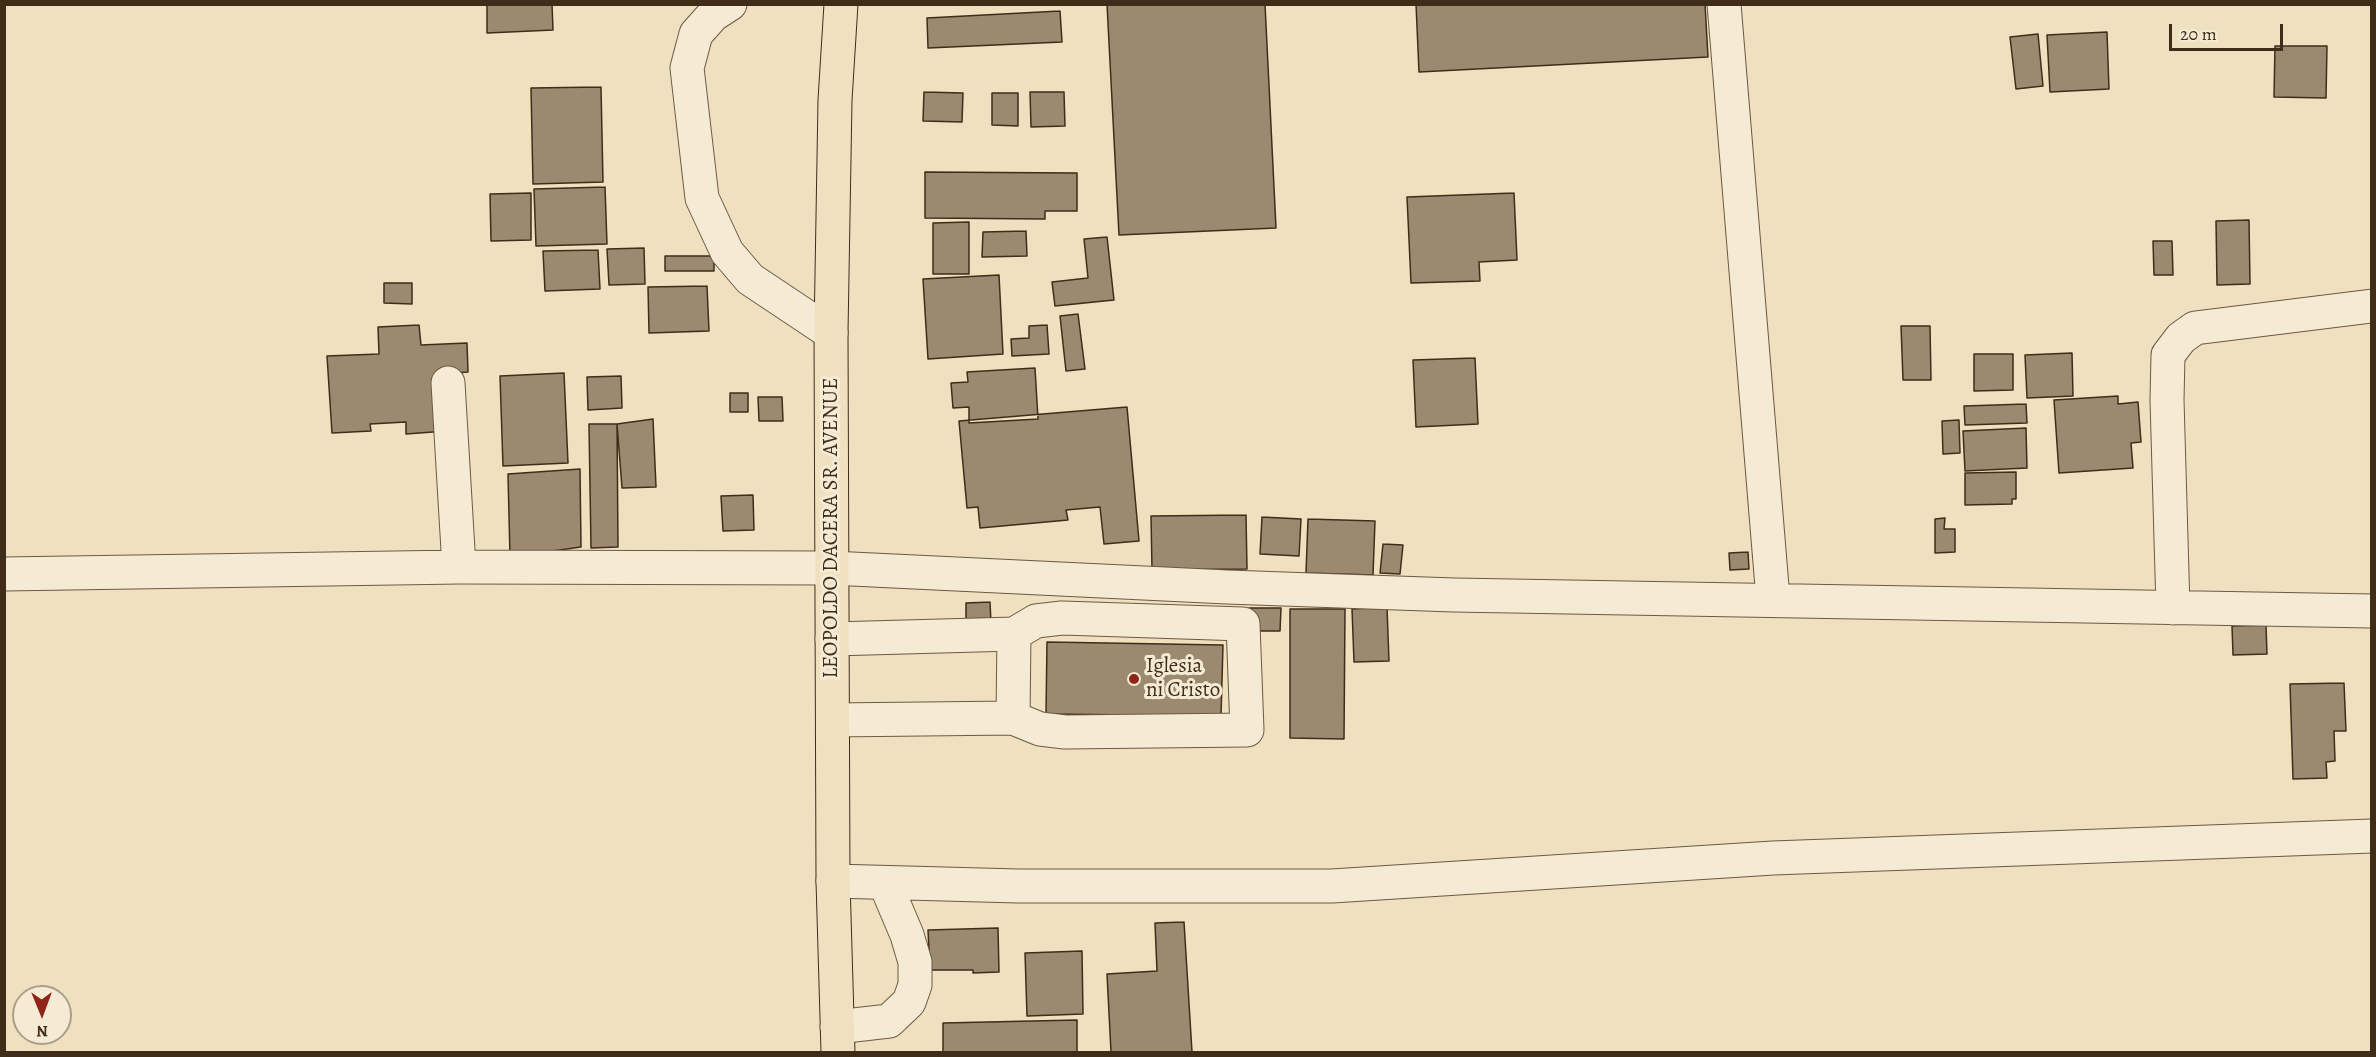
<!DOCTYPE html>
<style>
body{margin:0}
#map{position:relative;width:2376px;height:1057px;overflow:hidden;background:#efe0bf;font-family:Alegreya,serif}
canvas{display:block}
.frame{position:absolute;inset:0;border:6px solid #3f2d1a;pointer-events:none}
.north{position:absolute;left:12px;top:985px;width:60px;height:60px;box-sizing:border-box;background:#f5ebd5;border:2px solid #ac9f8a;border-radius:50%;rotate:179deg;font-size:16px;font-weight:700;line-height:24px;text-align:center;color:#3f2d1a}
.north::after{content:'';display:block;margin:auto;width:21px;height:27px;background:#8f2418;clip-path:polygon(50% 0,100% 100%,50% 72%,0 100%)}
.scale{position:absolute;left:2169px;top:24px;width:114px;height:27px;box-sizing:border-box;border:3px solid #3f2d1a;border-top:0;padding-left:8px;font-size:18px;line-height:21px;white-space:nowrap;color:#3f2d1a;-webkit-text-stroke:4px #f5ebd5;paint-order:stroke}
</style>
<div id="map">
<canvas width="2376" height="1057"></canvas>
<div class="frame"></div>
<div class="north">N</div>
<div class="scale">20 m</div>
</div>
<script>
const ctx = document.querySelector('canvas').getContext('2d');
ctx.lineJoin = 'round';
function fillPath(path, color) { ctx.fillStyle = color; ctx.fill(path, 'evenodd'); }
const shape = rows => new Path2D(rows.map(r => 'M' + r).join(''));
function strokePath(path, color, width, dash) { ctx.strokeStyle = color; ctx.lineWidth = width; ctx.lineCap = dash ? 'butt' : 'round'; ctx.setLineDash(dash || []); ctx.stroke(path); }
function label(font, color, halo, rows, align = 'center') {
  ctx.font = font + ' Alegreya,serif'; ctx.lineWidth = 6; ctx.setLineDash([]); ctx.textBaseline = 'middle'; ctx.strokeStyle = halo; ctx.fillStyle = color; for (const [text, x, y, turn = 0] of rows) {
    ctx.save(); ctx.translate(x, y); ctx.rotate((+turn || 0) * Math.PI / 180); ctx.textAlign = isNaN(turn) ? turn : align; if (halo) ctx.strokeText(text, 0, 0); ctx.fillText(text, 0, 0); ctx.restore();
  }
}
const building = shape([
 [487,4,552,4,553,30,487,33,487,4],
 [1107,4,1265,4,1276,228,1119,235,1107,4],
 [1416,4,1705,4,1708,57,1419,72,1416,4],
 [1060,11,1062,42,928,48,927,18,1060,11],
 [2107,32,2109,89,2050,92,2047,35,2107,32],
 [2038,34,2043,86,2016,89,2010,37,2038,34],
 [2275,46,2327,46,2326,98,2274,97,2275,46],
 [601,87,603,182,533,184,531,88,601,87],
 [924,92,963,93,962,122,923,121,924,92],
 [1030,92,1064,92,1065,126,1031,127,1030,92],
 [992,93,1018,93,1018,126,992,125,992,93],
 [925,172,1077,173,1077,211,1045,211,1045,219,925,218,925,172],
 [605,187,607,244,536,246,534,189,605,187],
 [531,193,531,240,491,241,490,194,531,193],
 [1514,193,1517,260,1479,262,1480,281,1411,283,1407,197,1514,193],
 [2249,220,2250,284,2217,285,2216,221,2249,220],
 [969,222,969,274,933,274,933,223,969,222],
 [1026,231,1027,256,982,257,983,232,1026,231],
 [1107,237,1114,300,1055,306,1052,282,1088,278,1084,239,1107,237],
 [2153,241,2172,241,2173,275,2154,275,2153,241],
 [644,248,645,284,609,285,607,249,644,248],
 [598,250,600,289,545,291,543,251,598,250],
 [665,256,714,256,714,271,665,271,665,256],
 [999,275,1003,354,928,359,923,279,999,275],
 [384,283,412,283,412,304,384,303,384,283],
 [707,286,709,331,649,333,648,287,707,286],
 [1078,314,1085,369,1066,371,1060,316,1078,314],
 [419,325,421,345,467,343,468,372,443,374,446,431,406,434,406,422,370,424,371,431,332,433,327,356,379,354,378,327,419,325],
 [1047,325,1049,354,1012,356,1011,339,1029,338,1029,326,1047,325],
 [1901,326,1930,326,1931,380,1903,380,1901,326],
 [2072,353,2073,396,2027,398,2025,355,2072,353],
 [1974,354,2013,354,2013,390,1974,391,1974,354],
 [1475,358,1478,424,1416,427,1413,360,1475,358],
 [1035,368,1038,419,969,423,969,407,953,408,951,383,968,382,967,372,1035,368],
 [564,373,568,463,503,466,500,376,564,373],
 [621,376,622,408,588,410,587,377,621,376],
 [730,393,748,393,748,412,730,412,730,393],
 [2118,396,2118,404,2138,402,2141,442,2131,443,2133,468,2059,473,2054,400,2118,396],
 [758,397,782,397,783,421,759,421,758,397],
 [2026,404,2027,423,1965,425,1964,406,2026,404],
 [1127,407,1139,541,1104,544,1100,507,1066,510,1068,520,980,528,978,507,967,508,959,421,1127,407],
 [653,419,656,487,622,488,617,424,653,419],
 [1959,420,1960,453,1943,454,1942,421,1959,420],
 [589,424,617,424,618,547,591,548,589,424],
 [2026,428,2027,468,1965,471,1963,431,2026,428],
 [580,469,581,547,510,557,508,474,580,469],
 [2016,472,2016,499,2012,499,2012,504,1965,505,1965,473,2016,472],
 [753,495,754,530,723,531,721,496,753,495],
 [1246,515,1247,569,1152,570,1151,516,1246,515],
 [1262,517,1301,519,1299,556,1260,554,1262,517],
 [1945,518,1944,529,1955,529,1955,552,1935,553,1935,519,1945,518],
 [1308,519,1375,521,1373,575,1306,573,1308,519],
 [1383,544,1403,545,1400,574,1380,573,1383,544],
 [1748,552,1749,569,1730,570,1729,553,1748,552],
 [990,602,991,623,966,623,966,603,990,602],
 [1387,607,1389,661,1354,662,1352,609,1387,607],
 [1249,608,1281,608,1280,631,1249,631,1249,608],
 [1290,609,1345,609,1344,739,1290,738,1290,609],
 [2266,625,2267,654,2233,655,2232,626,2266,625],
 [1047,642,1223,645,1221,716,1046,714,1047,642],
 [2344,683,2346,731,2334,731,2335,761,2326,762,2327,778,2293,779,2290,684,2344,683],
 [1184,922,1192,1052,1111,1052,1107,974,1157,971,1155,923,1184,922],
 [998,928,999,972,973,973,973,970,930,970,928,930,998,928],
 [1082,951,1083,1014,1027,1016,1025,953,1082,951],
 [1077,1020,1077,1052,943,1052,943,1023,1077,1020]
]);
const minor = shape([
 [730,4,713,15,696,34,687,68,702,198,727,252,750,279,831,333],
 [1724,4,1773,599],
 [448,383,459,567],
 [4,574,459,567,831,568,1227,587,1454,595,2372,611],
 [2173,608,2167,400,2168,355,2181,338,2195,328,2372,306],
 [832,639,1014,634,1036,621,1062,618,1243,624,1247,730,1065,732,1040,729,1013,718,833,720],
 [1013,718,1014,634],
 [833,881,1018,886,1332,886,1773,858,2372,836],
 [837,1027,889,1021,909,1002,915,985,915,962,907,935,885,883]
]);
const major = shape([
 [838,1052,833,881,831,333,835,100,841,4]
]);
const markers = [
 [1134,679,6,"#8f2418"]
];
const streetNames = [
 ["LEOPOLDO DACERA SR. AVENUE",832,528,-90]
];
const poiNames = [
 ["Iglesia",1146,667],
 ["ni Cristo",1146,691]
];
fillPath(building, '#9b8a70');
strokePath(building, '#3f2d1a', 1.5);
strokePath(minor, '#6b5a43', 35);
strokePath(major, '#3f2d1a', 35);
strokePath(minor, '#f5ebd5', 33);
strokePath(major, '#efe0bf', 33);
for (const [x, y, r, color] of markers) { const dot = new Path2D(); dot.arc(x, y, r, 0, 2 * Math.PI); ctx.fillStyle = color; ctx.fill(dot); strokePath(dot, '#f5ebd5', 2); }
label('21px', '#3f2d1a', '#f5ebd5', streetNames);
label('21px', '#3f2d1a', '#f5ebd5', poiNames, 'left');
</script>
